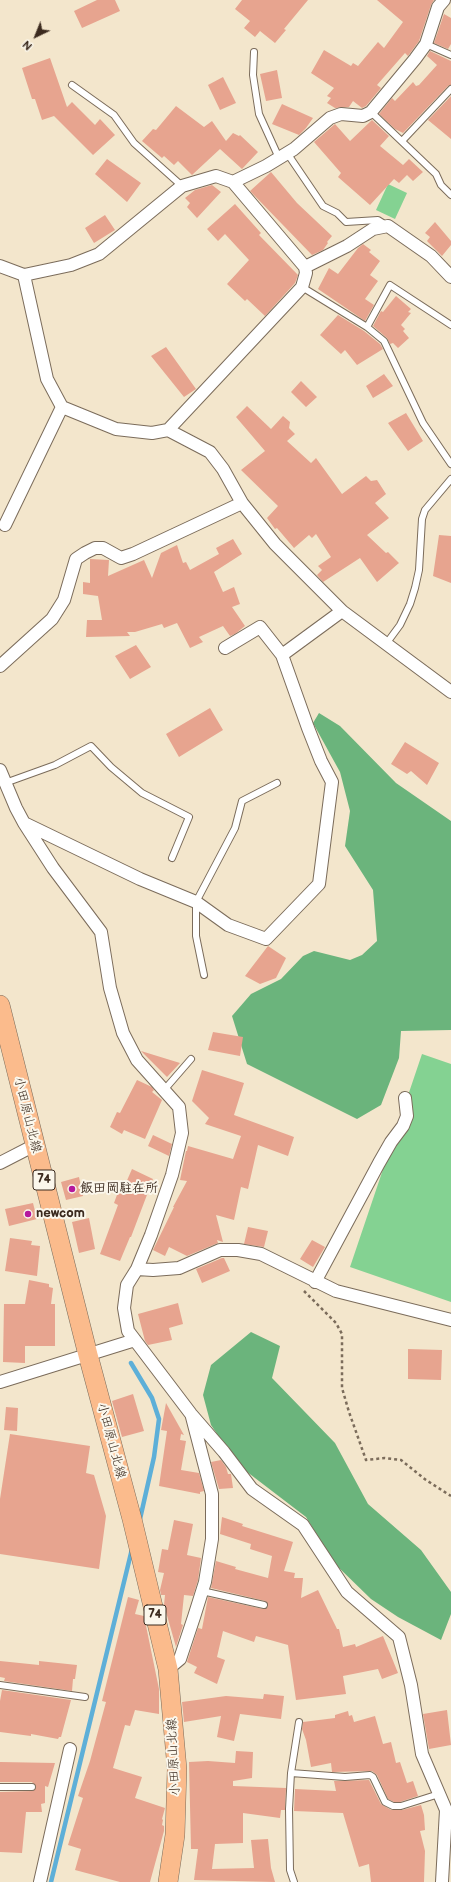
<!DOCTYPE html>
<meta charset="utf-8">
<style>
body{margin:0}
#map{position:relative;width:451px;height:1882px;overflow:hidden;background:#f3e6cc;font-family:"Balsamiq Sans",sans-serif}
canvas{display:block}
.north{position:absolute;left:16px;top:16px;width:40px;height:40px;-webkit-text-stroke:3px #fbf7ec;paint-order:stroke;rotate:223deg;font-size:11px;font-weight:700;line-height:16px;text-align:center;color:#3b2a1e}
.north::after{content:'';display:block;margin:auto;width:14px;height:18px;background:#3b2a1e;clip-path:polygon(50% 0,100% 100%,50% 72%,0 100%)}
</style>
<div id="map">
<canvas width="451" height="1882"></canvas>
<div class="north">N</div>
</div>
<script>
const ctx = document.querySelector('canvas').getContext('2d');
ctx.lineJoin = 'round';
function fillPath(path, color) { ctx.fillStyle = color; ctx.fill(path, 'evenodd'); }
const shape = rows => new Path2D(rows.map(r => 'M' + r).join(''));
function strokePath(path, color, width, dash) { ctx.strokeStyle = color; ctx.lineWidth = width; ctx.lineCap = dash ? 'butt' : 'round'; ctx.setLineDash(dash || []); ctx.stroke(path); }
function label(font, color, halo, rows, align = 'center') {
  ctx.font = font + ' "Balsamiq Sans","Klee One",sans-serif'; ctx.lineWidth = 4; ctx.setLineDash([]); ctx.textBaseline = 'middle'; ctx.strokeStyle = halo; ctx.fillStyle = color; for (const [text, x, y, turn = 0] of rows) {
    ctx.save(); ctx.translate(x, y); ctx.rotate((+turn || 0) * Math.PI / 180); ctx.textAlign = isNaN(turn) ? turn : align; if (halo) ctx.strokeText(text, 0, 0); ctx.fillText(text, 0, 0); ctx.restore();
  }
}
const green = shape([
 [388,184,407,193,395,219,376,210],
 [422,1054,451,1064,451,1302,350,1267]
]);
const forest = shape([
 [319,713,340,726,396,783,451,821,451,1030,401,1031,399,1058,381,1105,357,1119,247,1064,232,1016,251,994,281,979,303,956,314,951,350,960,362,955,377,941,373,890,345,846,350,811,340,772,313,723],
 [251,1332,280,1346,272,1378,335,1443,368,1504,421,1550,451,1592,451,1614,441,1640,398,1617,371,1599,334,1563,306,1517,238,1465,211,1425,203,1395,211,1365]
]);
const stream = shape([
 [131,1363,152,1398,159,1419,154,1457,140,1519],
 [51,1882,132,1549]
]);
const building = shape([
 [97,0,115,0,120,11,82,28,74,11],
 [242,0,308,0,284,29,286,30,275,43,260,31,255,37,244,28,250,21,235,9],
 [377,0,434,0,431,5,419,41,408,56,405,53,377,85,381,88,366,106,362,108,353,101,349,107,335,108,327,103,331,98,327,96,334,88,311,73,324,50,351,66,353,63,358,66,378,42,384,48,403,22],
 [444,14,451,18,451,44,448,49,434,43],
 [430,51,451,61,451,85,448,86,403,133,395,129,379,114,392,98,395,101,413,82,416,86,419,85,437,65,427,56],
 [50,58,67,107,72,102,95,125,100,119,115,135,93,155,54,116,42,120,35,99,32,99,22,68],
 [277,70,282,98,266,101,260,74],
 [223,77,236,103,220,110,208,85],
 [451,96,451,139,428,120],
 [282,104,313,118,306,128,299,135,272,124],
 [176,106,204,127,212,121,226,141,233,133,239,136,240,135,258,152,242,169,220,149,192,175,178,161,174,165,164,156,162,158,142,141,153,129,156,130],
 [372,120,389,136,380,146,403,165,409,159,423,172,413,181,407,175,399,183,394,179,370,205,338,177,341,173,314,142,335,124,350,141],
 [107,159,141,183,127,202,95,174],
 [271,172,297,203,332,236,327,242,328,243,323,250,312,255,250,191],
 [212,185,221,192,197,218,187,207,190,203,185,198,195,190],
 [235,204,261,233,259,235,298,275,295,283,265,316,247,299,245,301,227,284,249,260,225,234,218,241,207,229],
 [105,215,115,230,94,243,85,228],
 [435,222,451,241,451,245,442,256,427,241,430,237,425,233],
 [363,244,371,250,369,252,380,261,370,275,378,281,365,299,374,305,365,321,318,289,329,268,338,274,358,248],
 [396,296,411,309,408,312,411,313,401,325,405,329,403,331,409,338,398,348,393,343,390,344,387,338,373,326,381,311,383,312],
 [338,315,364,331,380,344,383,349,357,365,345,350,341,354,320,335],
 [166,347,196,389,184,397,151,356],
 [384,374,393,386,373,398,366,386],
 [301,381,317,397,306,407,291,392],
 [247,406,271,429,283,416,290,422,289,428,295,434,287,441,311,463,316,458,342,494,366,476,371,481,377,480,386,494,375,503,389,518,367,535,386,553,388,552,399,563,377,582,360,558,323,582,317,575,322,570,318,566,331,557,316,534,312,538,309,535,294,548,277,528,275,529,267,518,278,506,241,470,265,451,236,417],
 [406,413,423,441,408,451,388,423],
 [439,535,451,536,451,583,433,576],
 [233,539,242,554,214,572,223,592,234,587,240,604,232,607,245,626,235,634,230,636,223,626,199,637,203,642,190,648,177,623,164,628,162,624,135,632,127,632,130,636,86,637,87,620,102,620,98,596,83,594,83,582,90,583,90,559,109,560,108,576,144,560,152,578,161,553,177,545,183,563,186,562,190,570,219,554,216,548],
 [136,645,151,667,130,679,115,656],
 [210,708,223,730,179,757,166,734],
 [405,742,439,763,427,785,411,771,407,774,391,764],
 [268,946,286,958,276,978,260,984,245,976],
 [213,1032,243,1037,240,1056,208,1050],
 [141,1051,180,1063,167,1077],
 [202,1070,244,1083,234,1115,294,1137,288,1156,258,1145,248,1189,241,1187,234,1220,216,1215,223,1242,217,1240,218,1243,187,1256,169,1247,165,1256,153,1250,174,1207,173,1207,187,1181,180,1180,186,1151,187,1151,188,1146,233,1159,241,1136,205,1124,209,1118,192,1101],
 [137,1080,152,1087,154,1090,152,1092,162,1100,145,1139,124,1130,122,1134,110,1127,117,1112,120,1113],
 [153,1135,172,1144,169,1156,148,1146],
 [132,1169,153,1179,131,1237,130,1237,120,1261,100,1254,118,1205,114,1203,121,1184,125,1185],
 [79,1177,83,1196,66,1200,61,1182],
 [33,1203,37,1219,9,1226,5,1209],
 [89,1218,95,1249,79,1253,72,1222],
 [248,1227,268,1231,264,1247,244,1244],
 [10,1238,32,1241,31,1245,40,1246,37,1276,5,1271],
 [312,1240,325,1247,313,1267,300,1259],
 [222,1258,224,1258,230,1271,202,1283,196,1269],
 [29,1280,49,1284,49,1287,53,1288,51,1304,55,1304,55,1346,25,1346,25,1363,3,1362,4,1304,25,1304],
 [178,1303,183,1324,169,1328,172,1340,148,1345,145,1341,138,1314],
 [408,1349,442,1350,441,1380,408,1379],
 [133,1394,144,1431,122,1437,112,1401],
 [166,1403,184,1435,181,1434,180,1440,186,1441,181,1470,199,1473,204,1491,200,1492,200,1494,159,1486,167,1431,161,1430],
 [6,1407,18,1408,17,1431,4,1430],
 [10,1434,90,1446,86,1473,94,1475,106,1516,99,1569,0,1554,0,1499],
 [221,1460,226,1467,228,1474,231,1474,233,1488,219,1489,211,1462],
 [222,1517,243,1524,242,1526,293,1542,284,1571,295,1573,294,1578,303,1578,301,1598,318,1590,337,1629,339,1629,343,1647,355,1644,356,1647,383,1636,398,1673,382,1679,378,1669,343,1676,346,1694,296,1700,288,1645,256,1636,254,1642,223,1631,217,1657,225,1660,217,1684,194,1673,197,1667,187,1662,198,1628,202,1629,208,1597,263,1609,267,1608,268,1606,265,1601,211,1588,216,1561,236,1567,235,1569,268,1578,272,1556,250,1549,251,1544,220,1534],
 [174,1520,193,1524,187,1555,201,1558,198,1580,193,1596,184,1595,181,1624,183,1625,176,1647,164,1605,165,1595,161,1595,160,1590,164,1573,158,1572,162,1549,168,1550],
 [128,1597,139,1600,135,1614,144,1616,159,1689,159,1714,135,1710,130,1726,125,1725,113,1768,142,1777,135,1798,165,1808,162,1819,163,1820,162,1825,164,1826,164,1831,150,1882,120,1882,75,1870,81,1849,68,1845,83,1798,78,1796,90,1761,106,1702,102,1701],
 [0,1661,39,1665,39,1661,77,1665,75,1679,73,1679,72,1691,4,1681,5,1678,0,1677],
 [2,1690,71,1700,61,1737,59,1737,58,1739,31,1734,31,1736,0,1732,0,1701],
 [264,1694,284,1696,281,1719,240,1714,234,1741,217,1737,221,1716,184,1722,182,1702,226,1696,263,1699],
 [447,1710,451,1745,429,1749,423,1714],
 [348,1711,349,1716,352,1715,354,1722,375,1716,383,1744,391,1742,396,1763,400,1762,407,1783,413,1781,418,1796,400,1802,394,1802,388,1799,377,1775,372,1771,332,1772,331,1763,311,1767,306,1740,302,1729,303,1722,335,1718,335,1715],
 [236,1751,253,1752,252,1778,233,1781,233,1786,286,1788,285,1810,281,1810,280,1818,243,1813,243,1843,215,1844,212,1869,254,1868,251,1840,268,1839,271,1868,275,1882,194,1880,198,1849,191,1849,189,1762,208,1761,235,1763],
 [0,1762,55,1763,48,1787,45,1786,45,1803,41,1804,42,1812,26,1812,22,1853,0,1852,0,1792,32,1791,36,1787,32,1782,0,1782],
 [369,1780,381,1804,391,1810,402,1810,421,1805,424,1815,425,1830,420,1831,425,1851,424,1882,371,1882,369,1864,359,1867,343,1813,294,1811,295,1789,336,1791,334,1781]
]);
const path = shape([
 [304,1291,336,1323,342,1334,342,1388,349,1412,366,1460,385,1458,401,1460,426,1480,451,1496]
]);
const service = shape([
 [426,44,451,55],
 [254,52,253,75,259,114,279,158],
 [72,85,114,115,134,143,182,186],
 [371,112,436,174,441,185,451,195],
 [402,141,451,89],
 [287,153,323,206,337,213,346,222,378,220,386,225],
 [302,287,367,327,384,341,423,423,451,464],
 [367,327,390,285,451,325],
 [386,644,400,625,410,604,415,588,419,570,422,519,425,510,451,479],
 [5,783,55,765,91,746,111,767,142,793,189,817,172,858],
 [204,975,196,936,196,902,235,828,242,801,277,783],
 [165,1089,191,1059],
 [202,1591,264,1605],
 [0,1685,85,1697],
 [291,1773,345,1777,370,1775,373,1777,385,1802,393,1806,401,1806,439,1794],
 [0,1787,32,1787],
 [294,1882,290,1870,289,1809,291,1773,299,1722]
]);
const minor = shape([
 [233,182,266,166,294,149,330,118,341,114,363,116,371,112,415,59,426,44,438,7,444,0],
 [0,266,24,275,71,265,99,254,182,186,216,176,233,182,305,267,306,273,302,287,168,430],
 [305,267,347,246,373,229,388,226,431,256,451,277],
 [24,275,47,379,62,407,116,429,152,433,168,430,210,452,223,469,242,503,275,544,342,611,451,692],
 [5,525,62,407],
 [282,655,342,611],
 [0,666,52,619,64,600,76,559,85,553,95,548,103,548,121,558,133,554,242,503],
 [0,770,16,808,24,823,53,868,101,932,110,988,123,1033,137,1060,179,1107,182,1133,172,1175,151,1235,137,1269,127,1285,124,1308,128,1331,191,1414,224,1452,252,1489,303,1525,347,1592,399,1637,411,1685,422,1754,446,1810,442,1882],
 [24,823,140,879,196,902,228,925,266,939,319,884,332,782,321,761,308,728,282,655,260,627,225,648],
 [0,1163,35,1145],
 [137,1269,153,1270,179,1268,220,1250,238,1250,261,1254,336,1291,451,1320],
 [315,1282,379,1163,391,1142,403,1126,407,1116,405,1098],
 [0,1382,135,1340],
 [168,1669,180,1659,194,1617,205,1582,212,1539,212,1494,192,1417],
 [40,1882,70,1749]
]);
const primary = shape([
 [0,1005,88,1355,132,1519,168,1669,177,1769,175,1835,168,1882]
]);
const markers = [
 [72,1189,4,"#b5179e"],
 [28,1214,4,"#b5179e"]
];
const shields = [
 [44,1180,22],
 [155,1615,22]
];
const shieldNames = [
 ["74",44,1180],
 ["74",155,1615]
];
const streetNames = [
 ["小田原山北線",27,1115,76],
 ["小田原山北線",111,1441,75],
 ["小田原山北線",174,1757,-93]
];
const poiNames = [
 ["飯田岡駐在所",80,1189],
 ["newcom",36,1214]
];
fillPath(green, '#84d292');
fillPath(forest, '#6bb47c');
strokePath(stream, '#5dafd8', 4.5);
fillPath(building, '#e7a48f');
strokePath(service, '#7b6c5b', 8);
strokePath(minor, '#7b6c5b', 14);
strokePath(primary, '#7b6c5b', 20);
strokePath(path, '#7b6c5b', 2.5, [3, 3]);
strokePath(service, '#fff', 6);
strokePath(minor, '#fff', 12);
strokePath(primary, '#fbbb8c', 19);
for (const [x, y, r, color] of markers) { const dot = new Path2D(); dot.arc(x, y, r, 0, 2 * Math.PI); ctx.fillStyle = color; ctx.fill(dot); strokePath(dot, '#fbf7ec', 1.5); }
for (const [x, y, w] of shields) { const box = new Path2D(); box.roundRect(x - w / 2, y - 10, w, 20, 3); ctx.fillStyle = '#fbf7ec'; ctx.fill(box); strokePath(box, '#3b2a1e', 1); }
label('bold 12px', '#3b2a1e', null, shieldNames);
label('13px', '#3b2a1e', '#fbf7ec', streetNames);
label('bold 13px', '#3b2a1e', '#fbf7ec', poiNames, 'left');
</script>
